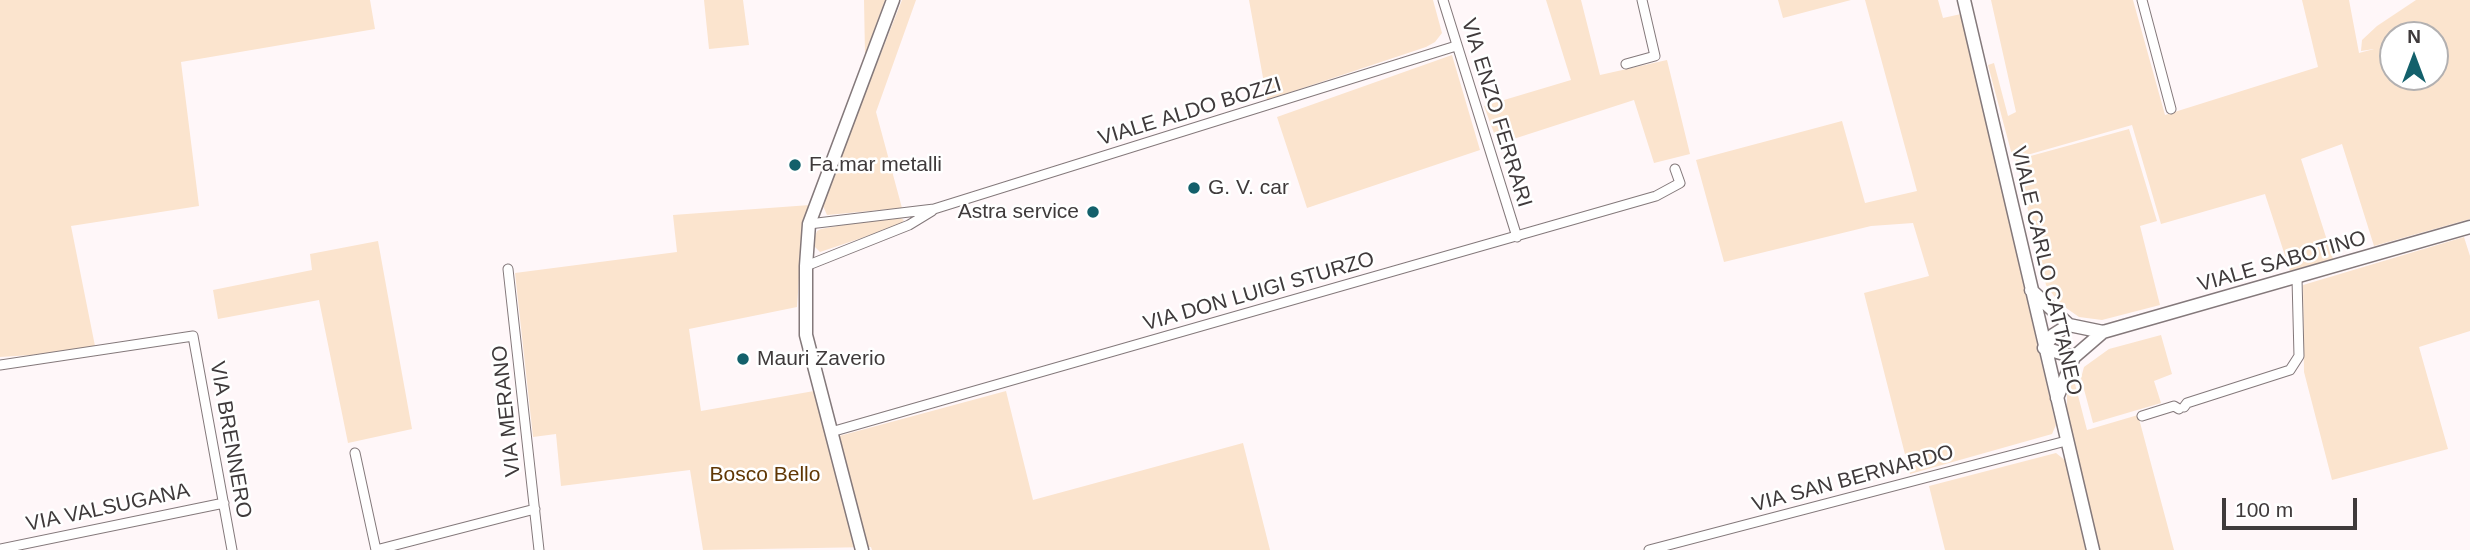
<!DOCTYPE html>
<style>
body{margin:0}
#map{position:relative;width:2470px;height:550px;overflow:hidden;background:#fff7f9;font-family:Helvetica,sans-serif}
canvas{display:block}
.north{position:absolute;left:2379px;top:21px;width:70px;height:70px;box-sizing:border-box;background:#fff;border:2px solid #b2b0b1;border-radius:50%;rotate:0deg;font-size:19px;font-weight:700;line-height:28px;text-align:center;color:#3f3a3b}
.north::after{content:'';display:block;margin:auto;width:24px;height:32px;background:#13606b;clip-path:polygon(50% 0,100% 100%,50% 72%,0 100%)}
.scale{position:absolute;left:2222px;top:498px;width:135px;height:32px;box-sizing:border-box;border:4px solid #3f3a3b;border-top:0;padding-left:9px;font-size:21px;line-height:24px;white-space:nowrap;color:#3f3a3b;-webkit-text-stroke:5px #fff;paint-order:stroke}
</style>
<div id="map">
<canvas width="2470" height="550"></canvas>
<div class="north">N</div>
<div class="scale">100 m</div>
</div>
<script>
const ctx = document.querySelector('canvas').getContext('2d');
ctx.lineJoin = 'round';
function fillPath(path, color) { ctx.fillStyle = color; ctx.fill(path, 'evenodd'); }
const shape = rows => new Path2D(rows.map(r => 'M' + r).join(''));
function strokePath(path, color, width, dash) { ctx.strokeStyle = color; ctx.lineWidth = width; ctx.lineCap = dash ? 'butt' : 'round'; ctx.setLineDash(dash || []); ctx.stroke(path); }
function label(font, color, halo, rows, align = 'center') {
  ctx.font = font + ' Helvetica,sans-serif'; ctx.lineWidth = 5; ctx.setLineDash([]); ctx.textBaseline = 'middle'; ctx.strokeStyle = halo; ctx.fillStyle = color; for (const [text, x, y, turn = 0] of rows) {
    ctx.save(); ctx.translate(x, y); ctx.rotate((+turn || 0) * Math.PI / 180); ctx.textAlign = isNaN(turn) ? turn : align; if (halo) ctx.strokeText(text, 0, 0); ctx.fillText(text, 0, 0); ctx.restore();
  }
}
const green = shape([
 [0,0,370,0,375,29,181,62,199,206,71,226,96,351,0,357],
 [704,0,743,0,749,45,709,49],
 [864,0,885,0,865,55],
 [902,0,916,0,876,112,902,208,827,215,823,206,831,180],
 [1249,0,1433,0,1442,33,1435,42,1426,47,1267,100],
 [1546,0,1581,0,1600,75,1667,60,1690,154,1654,163,1634,100,1498,144,1484,106,1571,80],
 [1778,0,1851,0,1783,18],
 [1865,0,1938,0,1943,18,1961,14,2056,425,2052,434,1910,474,1864,293,1929,276,1913,223,1871,226,1724,262,1696,160,1842,121,1865,203,1917,191],
 [1991,0,2133,0,2165,115,2318,67,2302,0,2349,0,2359,53,2374,49,2361,51,2362,40,2377,26,2416,0,2470,0,2470,219,2374,246,2342,144,2301,159,2333,259,2290,271,2265,194,2161,224,2132,125,2013,159,1988,65,1994,63,2008,116,2016,112],
 [2393,35,2435,35,2435,77,2393,77],
 [1452,55,1480,150,1307,208,1277,117],
 [2129,129,2157,221,2140,226,2160,305,2102,320,2079,317,2059,303,2046,285,2016,160],
 [810,205,802,233,797,307,689,329,701,411,814,391,828,439,1006,391,1033,500,1243,443,1270,550,872,550,871,547,703,550,690,470,561,486,556,434,533,437,515,273,677,252,673,215],
 [896,215,904,220,900,225,820,252,812,244,817,231,821,229],
 [2464,237,2470,256,2470,331,2419,347,2448,449,2332,480,2304,372,2303,285],
 [378,241,412,429,348,443,319,300,218,319,213,290,312,270,310,254],
 [2161,335,2172,374,2154,381,2161,403,2093,423,2081,378,2084,367,2109,349],
 [2077,364,2074,380,2087,430,2138,415,2174,550,2098,550,2067,417,2067,387],
 [2056,453,2066,461,2088,550,1945,550,1929,486]
]);
const street = shape([
 [1443,0,1517,237],
 [2142,0,2171,109],
 [1626,64,1655,56,1642,0],
 [809,224,934,209,1456,46],
 [806,266,909,225,932,211],
 [508,269,539,550],
 [0,365,193,336,232,550],
 [2184,407,2187,403,2290,370,2299,356,2297,279],
 [2142,416,2174,406,2179,409],
 [831,432,1656,196,1680,183,1675,169],
 [355,453,376,550],
 [0,549,224,503],
 [376,550,535,509],
 [1649,550,2066,441]
]);
const secondary = shape([
 [1964,0,2093,550],
 [2031,290,2069,325,2103,332],
 [2044,348,2053,335,2069,325],
 [2044,348,2074,357],
 [2057,398,2074,357,2103,332,2470,227],
 [862,550,806,335,806,266,809,224,893,0]
]);
const markers = [
 [795,165,7,"#13606b"],
 [1194,188,7,"#13606b"],
 [1093,212,7,"#13606b"],
 [743,359,7,"#13606b"]
];
const streetNames = [
 ["VIALE ALDO BOZZI",1190,112,-17],
 ["VIA ENZO FERRARI",1496,113,73],
 ["VIALE SABOTINO",2282,262,-16],
 ["VIALE CARLO CATTANEO",2046,271,77],
 ["VIA DON LUIGI STURZO",1259,292,-16],
 ["VIA MERANO",507,411,-96],
 ["VIA BRENNERO",230,440,80],
 ["VIA SAN BERNARDO",1853,479,-15],
 ["VIA VALSUGANA",108,508,-12]
];
const poiNames = [
 ["Fa.mar metalli",809,165],
 ["G. V. car",1208,188],
 ["Astra service",1079,212,"right"],
 ["Mauri Zaverio",757,359]
];
const parkNames = [
 ["Bosco Bello",765,475]
];
fillPath(green, '#fbe4ce');
strokePath(street, '#84797b', 11);
strokePath(secondary, '#84797b', 15);
strokePath(street, '#fff', 9);
strokePath(secondary, '#fff', 12);
for (const [x, y, r, color] of markers) { const dot = new Path2D(); dot.arc(x, y, r, 0, 2 * Math.PI); ctx.fillStyle = color; ctx.fill(dot); strokePath(dot, '#fff', 2.5); }
label('21px', '#3f3a3b', '#fff', streetNames);
label('21px', '#3f3a3b', '#fff', poiNames, 'left');
label('21px', '#603704', '#fff', parkNames);
</script>
